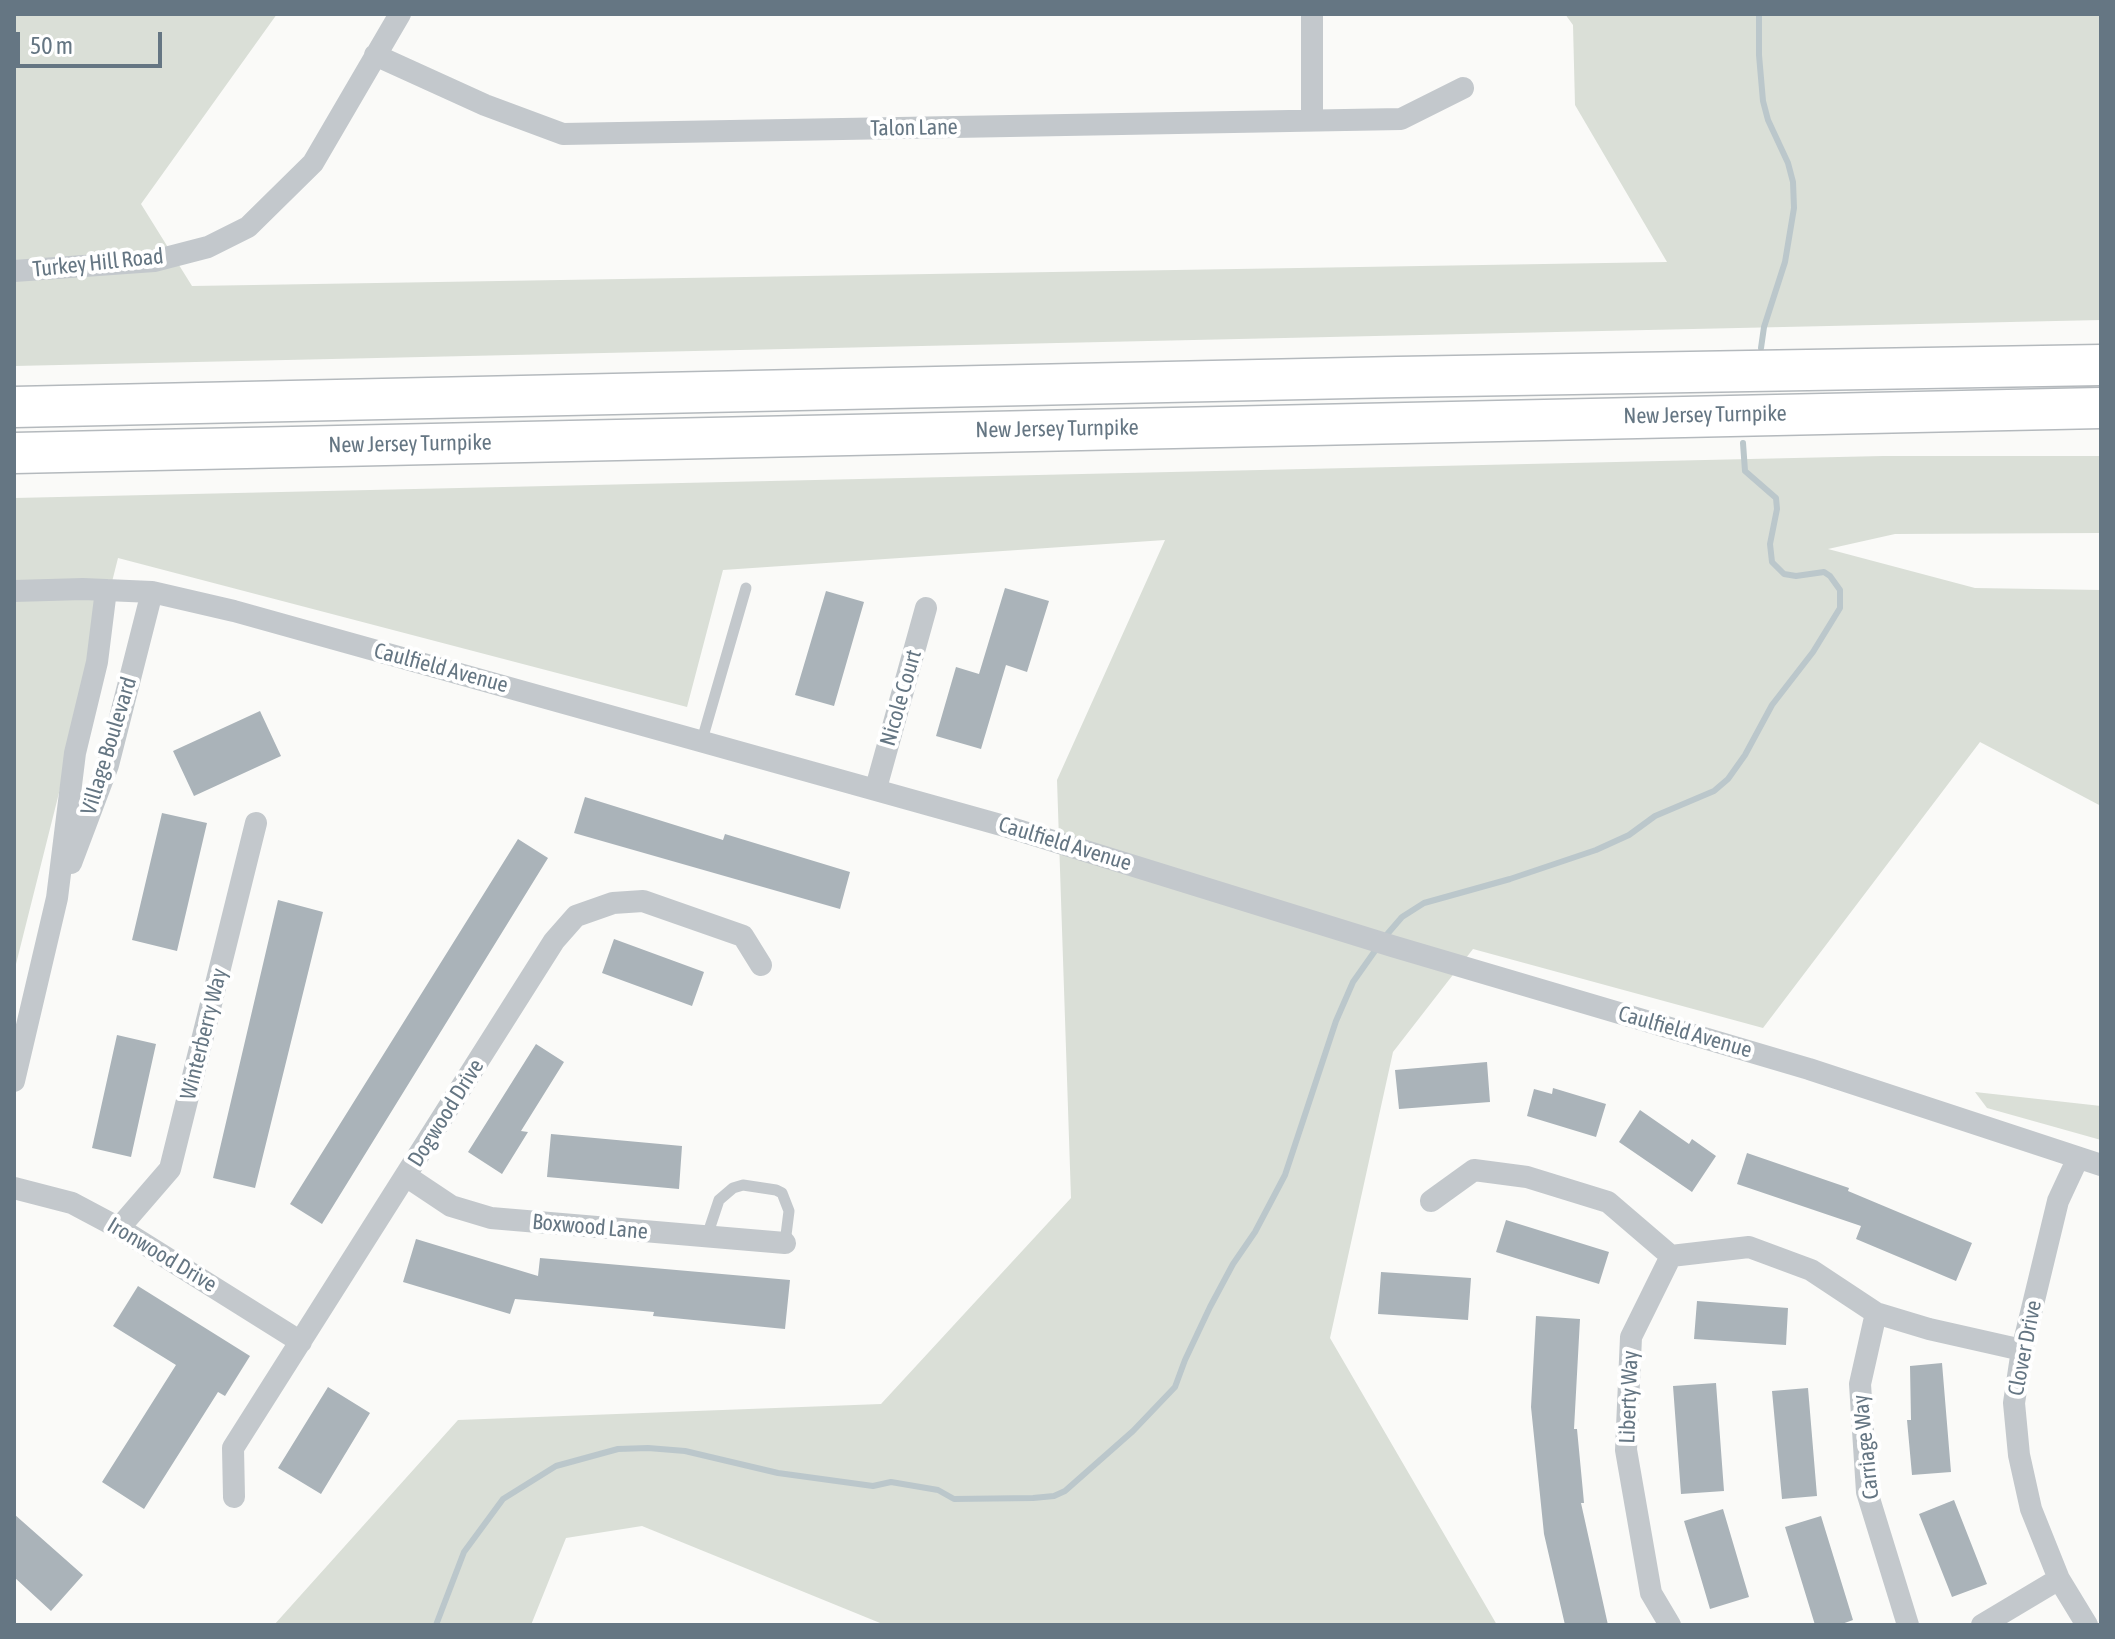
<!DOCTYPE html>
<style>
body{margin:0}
#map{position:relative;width:2115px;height:1639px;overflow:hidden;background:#fafaf8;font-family:"Asap Condensed",sans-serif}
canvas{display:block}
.frame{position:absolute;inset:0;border:16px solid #657683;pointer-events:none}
.scale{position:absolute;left:16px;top:32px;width:146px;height:36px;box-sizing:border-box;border:4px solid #657683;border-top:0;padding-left:10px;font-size:24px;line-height:28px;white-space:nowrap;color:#657683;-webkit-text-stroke:6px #fff;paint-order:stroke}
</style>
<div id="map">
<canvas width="2115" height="1639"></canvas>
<div class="frame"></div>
<div class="scale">50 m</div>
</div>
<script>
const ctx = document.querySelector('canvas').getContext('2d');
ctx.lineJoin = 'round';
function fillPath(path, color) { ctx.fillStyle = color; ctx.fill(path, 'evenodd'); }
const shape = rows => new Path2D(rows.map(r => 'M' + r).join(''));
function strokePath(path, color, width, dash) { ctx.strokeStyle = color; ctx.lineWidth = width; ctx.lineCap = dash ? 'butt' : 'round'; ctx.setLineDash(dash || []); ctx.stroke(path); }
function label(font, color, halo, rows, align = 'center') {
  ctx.font = font + ' "Asap Condensed",sans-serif'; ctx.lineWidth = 8; ctx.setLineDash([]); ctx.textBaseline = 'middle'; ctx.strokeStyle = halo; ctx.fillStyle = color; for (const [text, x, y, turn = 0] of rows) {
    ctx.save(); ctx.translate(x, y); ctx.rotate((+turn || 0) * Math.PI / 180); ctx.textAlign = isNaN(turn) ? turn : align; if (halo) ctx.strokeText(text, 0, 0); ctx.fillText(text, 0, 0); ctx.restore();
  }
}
const green = shape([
 [14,14,277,14,141,204,192,286,1667,262,1575,105,1573,25,1565,14,2101,14,2101,320,14,366],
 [1883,456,2101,456,2101,533,1895,534,1828,549,1975,588,2101,590,2101,806,1980,742,1763,1028,1473,949,1393,1052,1330,1338,1497,1625,885,1625,642,1526,566,1538,531,1625,274,1625,458,1420,881,1404,1071,1198,1057,780,1165,540,723,570,687,707,118,558,14,972,14,498],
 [1975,1092,2101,1106,2101,1140,1987,1108]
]);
const stream = shape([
 [1759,14,1759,55,1763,101,1768,120,1788,163,1793,182,1794,208,1785,262,1764,327,1761,348],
 [1383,939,1402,917,1424,903,1510,879,1596,850,1629,835,1655,816,1714,791,1728,779,1745,755,1772,705,1813,652,1840,608,1840,590,1830,576,1824,572,1796,576,1784,574,1772,562,1770,544,1777,509,1776,498,1745,471,1743,443],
 [436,1625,464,1552,503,1499,556,1466,618,1449,648,1448,685,1451,778,1473,873,1486,891,1482,938,1490,954,1499,1033,1498,1054,1496,1065,1491,1133,1431,1175,1387,1185,1360,1210,1307,1233,1264,1255,1232,1285,1175,1336,1021,1353,982,1377,948]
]);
const building = shape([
 [1005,588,1049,601,1027,672,1006,665,981,749,936,736,956,667,979,674],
 [826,591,864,602,834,706,795,695],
 [260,711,281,756,194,796,173,751],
 [585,797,723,840,725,834,850,872,840,909,574,833],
 [162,813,207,823,177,951,132,940],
 [518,839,548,858,322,1224,290,1204],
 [278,900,323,912,255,1188,213,1178],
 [614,939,704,972,692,1006,602,973],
 [117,1035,156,1044,131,1157,92,1148],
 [536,1044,564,1062,521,1131,528,1132,502,1174,468,1152],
 [1487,1062,1490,1102,1399,1109,1395,1070],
 [1553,1088,1606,1104,1596,1137,1527,1116,1534,1089,1552,1094],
 [1640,1110,1689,1144,1692,1139,1716,1156,1692,1192,1619,1142],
 [551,1134,682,1146,679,1189,547,1177],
 [1747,1153,1849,1188,1848,1191,1972,1243,1956,1281,1856,1239,1861,1226,1737,1184],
 [1506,1220,1609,1252,1599,1284,1496,1252],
 [416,1239,538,1276,540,1258,790,1280,785,1329,653,1316,654,1312,515,1299,510,1314,403,1282],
 [1381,1272,1471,1278,1468,1320,1378,1314],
 [138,1286,250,1356,225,1396,218,1392,144,1509,102,1482,176,1365,113,1326],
 [1697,1301,1788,1308,1786,1345,1694,1339],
 [1536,1316,1580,1319,1574,1429,1577,1429,1583,1492,1584,1503,1581,1503,1608,1625,1565,1625,1544,1534,1531,1407],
 [1942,1363,1951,1472,1912,1475,1907,1420,1911,1420,1910,1366],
 [1716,1383,1724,1491,1681,1494,1673,1386],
 [328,1387,370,1413,321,1494,278,1468],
 [1808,1388,1817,1496,1782,1499,1772,1391],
 [1954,1500,1987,1584,1952,1597,1919,1514],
 [1723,1509,1749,1597,1710,1609,1684,1521],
 [14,1514,83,1575,51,1611,14,1577],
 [1821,1516,1853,1620,1839,1625,1815,1625,1785,1527]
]);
const service = shape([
 [702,740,746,588],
 [707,1236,719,1200,733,1188,743,1185,776,1190,782,1193,789,1211,785,1243]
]);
const minor = shape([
 [1312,14,1312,120],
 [375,55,485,105,563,134,1401,119,1463,88],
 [14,271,154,261,208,247,248,227,313,163,400,14],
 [14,591,83,589,152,592,234,611,1008,827,1392,946,1809,1069,2101,1165],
 [876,788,926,608],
 [71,863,108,765,152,592],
 [14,1081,57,898,75,753,97,662,106,590],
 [2078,1158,2058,1201,2022,1350,2014,1403,2019,1455,2031,1509,2059,1579,2087,1625],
 [406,1176,451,1206,491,1218,785,1243],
 [14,1188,72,1203,119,1228,301,1342],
 [1431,1201,1474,1170,1527,1177,1608,1202,1671,1256],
 [119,1228,170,1169,256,823],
 [1876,1313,1860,1384,1867,1492,1908,1625],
 [234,1497,233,1448,554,941,576,916,613,903,643,901,743,936,761,965],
 [1670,1625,1651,1593,1626,1450,1631,1337,1671,1256,1749,1247,1811,1270,1876,1313,1929,1329,2022,1350],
 [1982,1625,2059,1579]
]);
const motorway = shape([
 [14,407,1397,377,2101,365],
 [14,453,2101,408]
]);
const streetNames = [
 ["Talon Lane",914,128,-1],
 ["Turkey Hill Road",98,263,-6],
 ["New Jersey Turnpike",1705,415,-1],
 ["New Jersey Turnpike",1057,429,-1],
 ["New Jersey Turnpike",410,444,-1],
 ["Caulfield Avenue",441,668,15],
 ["Nicole Court",901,698,-74],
 ["Village Boulevard",109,746,-73],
 ["Caulfield Avenue",1065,844,17],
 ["Caulfield Avenue",1685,1032,16],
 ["Winterberry Way",204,1034,-76],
 ["Dogwood Drive",446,1113,-58],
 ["Boxwood Lane",590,1227,5],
 ["Ironwood Drive",162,1255,31],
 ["Clover Drive",2025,1348,-79],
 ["Liberty Way",1629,1397,-88],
 ["Carriage Way",1866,1447,-96]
];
fillPath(green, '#dadfd7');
strokePath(stream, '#bbc7cb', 6);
fillPath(building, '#aab3b9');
strokePath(motorway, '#b4b9bd', 43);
strokePath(service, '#c3c8cc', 11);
strokePath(minor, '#c3c8cc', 22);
strokePath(motorway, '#fff', 40);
label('22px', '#657683', '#fff', streetNames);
</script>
